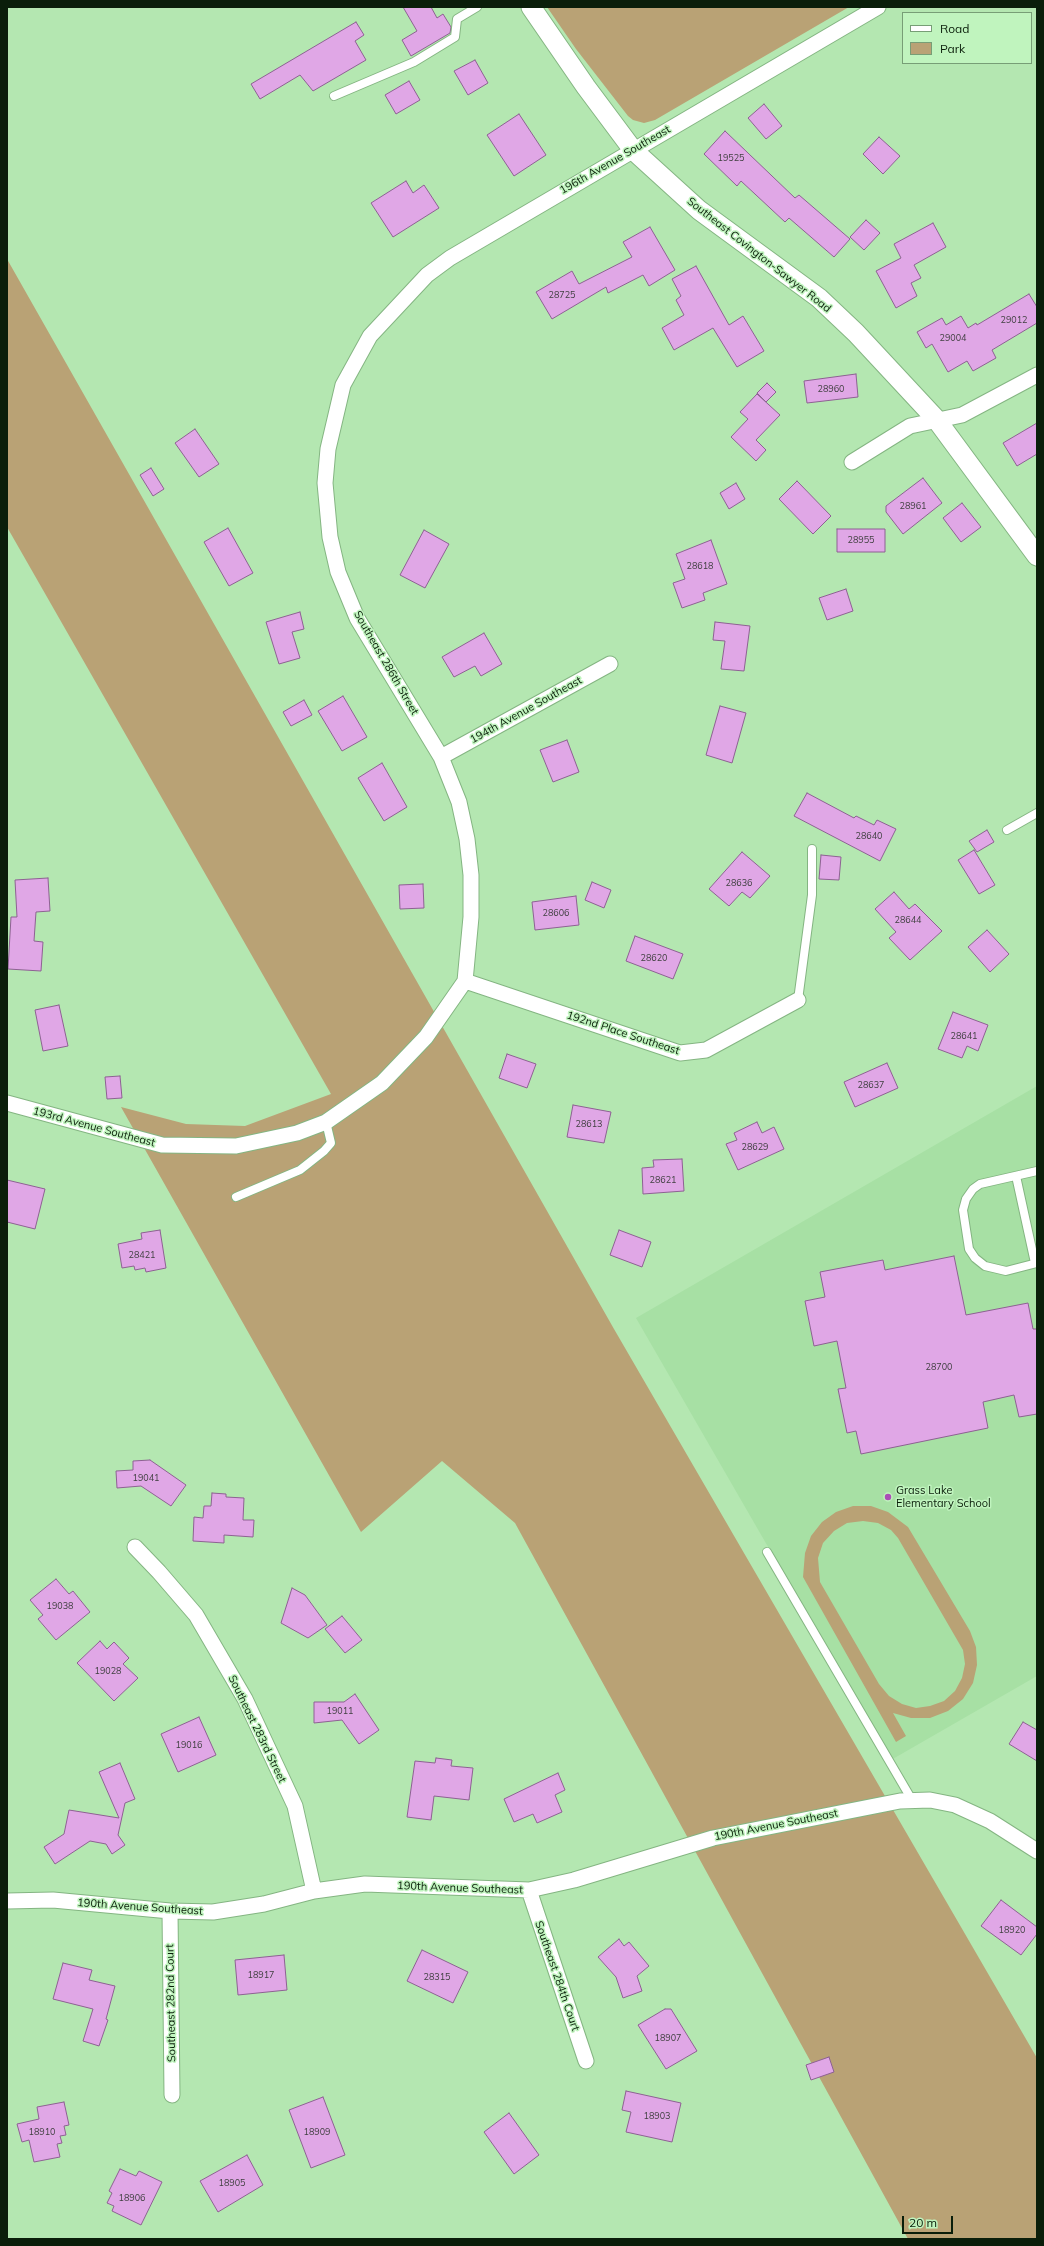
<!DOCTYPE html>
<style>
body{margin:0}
#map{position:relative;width:1044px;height:2246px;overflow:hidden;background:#b4e7b1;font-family:Mulish,sans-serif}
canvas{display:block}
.frame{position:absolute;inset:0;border:8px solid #0a1e0a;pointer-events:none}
.legend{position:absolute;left:902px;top:12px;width:130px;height:52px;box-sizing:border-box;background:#c0f4be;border:1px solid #779e76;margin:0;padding:5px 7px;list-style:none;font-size:12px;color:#0a1e0a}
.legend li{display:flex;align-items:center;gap:8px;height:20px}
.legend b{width:20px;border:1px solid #779e76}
.scale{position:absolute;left:902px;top:2216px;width:51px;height:18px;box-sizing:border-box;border:2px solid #0a1e0a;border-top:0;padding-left:5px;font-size:12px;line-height:14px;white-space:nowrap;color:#0a1e0a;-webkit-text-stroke:3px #c0f4be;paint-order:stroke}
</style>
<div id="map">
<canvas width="1044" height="2246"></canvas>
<div class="frame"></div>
<ul class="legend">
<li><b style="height:5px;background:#fff"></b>Road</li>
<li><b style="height:11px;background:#b9a275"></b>Park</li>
</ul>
<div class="scale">20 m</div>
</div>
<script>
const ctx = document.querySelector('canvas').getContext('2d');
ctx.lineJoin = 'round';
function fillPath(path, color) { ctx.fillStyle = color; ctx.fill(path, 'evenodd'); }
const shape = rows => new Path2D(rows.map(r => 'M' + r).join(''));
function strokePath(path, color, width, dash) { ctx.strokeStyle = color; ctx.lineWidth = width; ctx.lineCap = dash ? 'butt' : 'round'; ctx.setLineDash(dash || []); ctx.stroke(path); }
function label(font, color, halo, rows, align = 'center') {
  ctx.font = font + ' Mulish,sans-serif'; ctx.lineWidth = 3; ctx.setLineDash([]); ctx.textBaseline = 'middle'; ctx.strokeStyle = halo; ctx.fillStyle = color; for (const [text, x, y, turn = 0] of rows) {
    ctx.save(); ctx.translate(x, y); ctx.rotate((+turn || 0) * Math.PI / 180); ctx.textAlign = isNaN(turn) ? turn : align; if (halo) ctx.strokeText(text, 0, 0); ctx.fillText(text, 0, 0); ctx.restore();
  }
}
const built = shape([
 [1037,1086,1037,1676,891,1760,636,1318]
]);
const green = shape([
 [547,7,849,7,655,120,644,123,633,120,628,116,576,49],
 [7,259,614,1329,1037,2058,1037,2239,908,2239,515,1523,442,1461,361,1532,121,1107,186,1124,245,1126,331,1094,7,527],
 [853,1506,871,1506,888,1512,908,1527,970,1631,976,1647,977,1665,973,1683,963,1699,948,1711,930,1718,911,1718,893,1713,906,1736,896,1742,803,1577,805,1553,811,1536,822,1522,836,1512],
 [863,1521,878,1523,891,1530,898,1538,963,1650,965,1664,962,1678,955,1691,944,1701,930,1706,916,1708,902,1704,889,1696,879,1684,820,1582,818,1558,823,1543,834,1531,847,1523]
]);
const building = shape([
 [403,7,431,7,437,18,443,14,451,27,450,33,411,56,402,40,417,31,403,7],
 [356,22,364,35,355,41,366,60,313,91,300,75,260,99,251,84,356,22],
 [475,60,488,83,468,95,454,71,475,60],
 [409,81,420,100,396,114,385,95,409,81],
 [764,104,782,126,766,139,748,118,764,104],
 [519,114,546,155,514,176,487,135,519,114],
 [725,131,795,198,799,195,850,239,834,257,789,218,785,222,741,181,737,186,704,154,725,131],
 [879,137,900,156,883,174,863,154,879,137],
 [406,181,413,193,424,185,439,208,393,237,371,203,406,181],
 [866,220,880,233,864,250,850,237,866,220],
 [933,223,946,247,914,265,921,278,911,283,917,296,896,308,876,271,901,258,894,244,933,223],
 [650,227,675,270,649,286,643,275,608,293,606,287,552,319,536,292,572,271,579,284,632,257,623,242,650,227],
 [696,266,729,325,743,316,764,351,737,367,713,328,674,350,662,328,684,315,676,300,681,296,672,279,696,266],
 [1029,294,1037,307,1037,323,992,350,996,358,973,371,967,361,948,372,932,344,926,348,917,332,942,318,946,325,961,316,968,328,976,323,977,325,1029,294],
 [856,374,858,397,807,403,804,381,856,374],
 [767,383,776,392,766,402,757,393,767,383],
 [757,394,780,415,756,440,766,450,756,461,731,437,748,419,740,412,757,394],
 [1037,423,1037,454,1017,466,1003,443,1037,423],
 [195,429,219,464,199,477,175,443,195,429],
 [151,468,164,489,153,496,140,475,151,468],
 [923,478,942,503,903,534,886,512,886,506,923,478],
 [797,481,831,516,813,534,779,499,797,481],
 [736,483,745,499,729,509,720,493,736,483],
 [962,503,981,527,961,542,943,518,962,503],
 [228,528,253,573,229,586,204,542,228,528],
 [837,529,885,529,885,552,837,552,837,529],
 [424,530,449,544,425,588,400,575,424,530],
 [711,540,727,584,703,593,705,600,682,608,673,583,685,579,676,554,711,540],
 [846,589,853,611,827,620,819,598,846,589],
 [300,612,304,629,292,632,300,658,279,664,266,622,300,612],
 [715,622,750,626,744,671,721,669,725,641,713,640,715,622],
 [484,633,502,664,481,676,475,666,454,677,442,657,484,633],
 [343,696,367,737,342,751,318,711,343,696],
 [304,700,312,715,291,726,283,712,304,700],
 [720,706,746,713,732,763,706,755,720,706],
 [567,740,579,772,553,782,540,750,567,740],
 [382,763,407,807,384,821,358,778,382,763],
 [807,793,854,818,856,816,874,825,877,820,896,829,880,861,794,816,807,793],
 [987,830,994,842,977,852,969,841,987,830],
 [974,850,995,885,979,894,958,860,974,850],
 [742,852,770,876,750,898,742,892,729,906,709,889,742,852],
 [821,855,841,857,839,880,819,879,821,855],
 [48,878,50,911,36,912,34,941,43,942,41,971,8,969,11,917,17,917,15,880,48,878],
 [592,882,611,890,604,908,585,900,592,882],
 [423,884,424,908,400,909,399,885,423,884],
 [894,892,909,909,915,904,942,931,910,960,889,938,896,932,875,909,894,892],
 [576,896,579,925,535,930,532,902,576,896],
 [987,930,1009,954,990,972,968,947,987,930],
 [635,936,683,954,673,979,626,961,635,936],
 [59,1005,68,1046,43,1051,35,1010,59,1005],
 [953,1012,988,1025,978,1051,967,1046,962,1058,938,1049,953,1012],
 [507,1054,536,1064,527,1088,499,1078,507,1054],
 [887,1063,898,1088,855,1107,844,1082,887,1063],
 [120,1076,122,1098,107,1099,105,1077,120,1076],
 [573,1105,611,1112,604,1143,567,1137,573,1105],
 [757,1122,762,1133,774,1127,784,1149,738,1170,726,1144,737,1140,734,1133,757,1122],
 [682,1159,684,1191,643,1194,642,1168,654,1167,653,1160,682,1159],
 [7,1180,45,1189,35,1229,7,1222,7,1180],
 [160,1230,166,1268,146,1272,145,1268,135,1270,134,1266,122,1268,118,1244,142,1239,141,1233,160,1230],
 [619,1230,651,1242,642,1267,610,1255,619,1230],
 [954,1256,966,1315,1028,1303,1033,1329,1037,1329,1037,1414,1019,1417,1014,1395,983,1402,988,1428,861,1454,856,1431,847,1433,838,1389,846,1388,837,1341,814,1346,805,1301,825,1297,820,1272,883,1260,885,1270,954,1256],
 [150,1460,186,1485,171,1506,141,1486,117,1488,116,1471,133,1470,133,1461,150,1460],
 [212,1493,226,1494,226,1497,244,1498,243,1520,254,1520,253,1537,224,1535,224,1543,193,1541,194,1517,203,1518,204,1506,211,1506,212,1493],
 [56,1579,69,1594,73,1591,90,1612,56,1640,38,1619,43,1615,30,1600,56,1579],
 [292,1588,305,1595,327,1625,308,1638,281,1623,292,1588],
 [342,1616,362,1640,345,1653,325,1629,342,1616],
 [100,1641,107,1649,114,1642,129,1658,123,1664,138,1678,114,1701,77,1663,100,1641],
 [355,1694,379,1730,359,1744,342,1720,314,1723,314,1702,344,1702,355,1694],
 [199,1717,216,1755,178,1772,161,1734,199,1717],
 [1023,1722,1037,1730,1037,1761,1009,1744,1023,1722],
 [436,1758,452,1760,451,1766,473,1768,469,1800,434,1796,431,1820,407,1817,415,1761,435,1763,436,1758],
 [120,1763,135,1799,125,1803,118,1835,125,1845,112,1854,106,1844,90,1841,55,1864,44,1847,64,1834,69,1810,119,1818,99,1772,120,1763],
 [558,1773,565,1790,555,1795,562,1812,537,1823,533,1814,514,1822,504,1799,558,1773],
 [1001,1900,1037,1927,1037,1934,1021,1955,981,1926,1001,1900],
 [619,1939,624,1946,629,1942,649,1966,637,1976,642,1991,623,1998,616,1977,598,1957,619,1939],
 [422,1950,468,1972,453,2003,407,1981,422,1950],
 [284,1955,287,1990,238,1995,235,1960,284,1955],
 [63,1963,92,1970,89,1980,115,1986,106,2019,108,2020,99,2046,83,2041,93,2009,53,1999,63,1963],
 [665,2009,671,2009,697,2051,666,2069,638,2025,665,2009],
 [829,2057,834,2072,811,2080,806,2065,829,2057],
 [626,2091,681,2103,672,2142,626,2132,631,2112,622,2110,626,2091],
 [323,2097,345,2155,311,2168,289,2110,323,2097],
 [64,2102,69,2125,64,2126,66,2135,60,2136,62,2143,57,2144,60,2157,34,2162,29,2140,22,2142,17,2124,39,2119,37,2107,64,2102],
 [509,2113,539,2155,514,2174,484,2132,509,2113],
 [247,2155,263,2185,218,2212,200,2181,247,2155],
 [120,2169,136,2176,139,2171,162,2182,141,2225,112,2211,114,2206,107,2203,112,2193,109,2191,120,2169]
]);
const service = shape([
 [334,96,414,62,455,37,457,19,477,7],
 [1007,830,1037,813],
 [798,1000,812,895,812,849],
 [1037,1171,980,1184,973,1189,966,1199,963,1210,969,1249,975,1258,985,1266,1006,1271,1037,1263],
 [1016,1176,1035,1263],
 [236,1197,300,1170,324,1151,331,1143,326,1122],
 [767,1552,912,1800]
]);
const minor = shape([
 [852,462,910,426,962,415,1037,375],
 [441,757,610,664],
 [465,981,680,1053,706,1050,798,1000],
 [7,1103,162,1145,236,1146,297,1133,326,1122,382,1083,426,1037,465,981,471,917,471,875,467,839,459,802,441,757,357,618,338,572,330,537,325,483,328,449,343,385,370,336,427,275,450,258,878,7],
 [135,1547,159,1572,196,1615,245,1699,295,1806,314,1891],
 [529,1890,586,2061],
 [7,1901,53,1900,170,1911,213,1912,264,1904,314,1891,365,1884,529,1890,574,1880,713,1838,900,1801,930,1800,955,1805,990,1821,1037,1851],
 [170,1911,172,2095]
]);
const tertiary = shape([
 [531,7,586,87,633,150,699,210,819,298,856,333,936,419,1037,556]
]);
const markers = [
 [888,1497,4,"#ab4db6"]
];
const numberNames = [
 ["19525",731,158],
 ["28725",562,295],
 ["29012",1014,320],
 ["29004",953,338],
 ["28960",831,389],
 ["28961",913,506],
 ["28955",861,540],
 ["28618",700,566],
 ["28640",869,836],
 ["28636",739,883],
 ["28606",556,913],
 ["28644",908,920],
 ["28620",654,958],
 ["28641",964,1036],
 ["28637",871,1085],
 ["28613",589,1124],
 ["28629",755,1147],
 ["28621",663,1180],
 ["28421",142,1255],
 ["28700",939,1367],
 ["19041",146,1478],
 ["19038",60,1606],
 ["19028",108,1671],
 ["19011",340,1711],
 ["19016",189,1745],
 ["18920",1012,1930],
 ["18917",261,1975],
 ["28315",437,1977],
 ["18907",668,2038],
 ["18903",657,2116],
 ["18910",42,2132],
 ["18909",317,2132],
 ["18905",232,2183],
 ["18906",132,2198]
];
const streetNames = [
 ["196th Avenue Southeast",615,160,-30],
 ["Southeast Covington-Sawyer Road",759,255,38],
 ["Southeast 286th Street",386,663,60],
 ["194th Avenue Southeast",526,710,-29],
 ["192nd Place Southeast",623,1033,18],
 ["193rd Avenue Southeast",94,1127,15],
 ["Southeast 283rd Street",257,1729,64],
 ["190th Avenue Southeast",776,1825,-11],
 ["190th Avenue Southeast",460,1888,2],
 ["190th Avenue Southeast",140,1907,4],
 ["Southeast 284th Court",557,1976,71],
 ["Southeast 282nd Court",171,2003,-91]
];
const poiNames = [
 ["Grass Lake",896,1491],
 ["Elementary School",896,1504]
];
fillPath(built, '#a7e0a4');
fillPath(green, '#b9a275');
fillPath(building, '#e0a7e6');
strokePath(building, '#8d6192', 1);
strokePath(service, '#84b582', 10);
strokePath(minor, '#84b582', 17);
strokePath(tertiary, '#84b582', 21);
strokePath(service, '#fff', 8);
strokePath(minor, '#fff', 15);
strokePath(tertiary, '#fff', 19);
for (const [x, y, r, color] of markers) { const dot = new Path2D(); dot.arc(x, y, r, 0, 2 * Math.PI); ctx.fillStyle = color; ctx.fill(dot); strokePath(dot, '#c0f4be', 1.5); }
label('9px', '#404041', null, numberNames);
label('11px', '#0a1e0a', '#c0f4be', streetNames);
label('11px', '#0a1e0a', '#c0f4be', poiNames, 'left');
</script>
